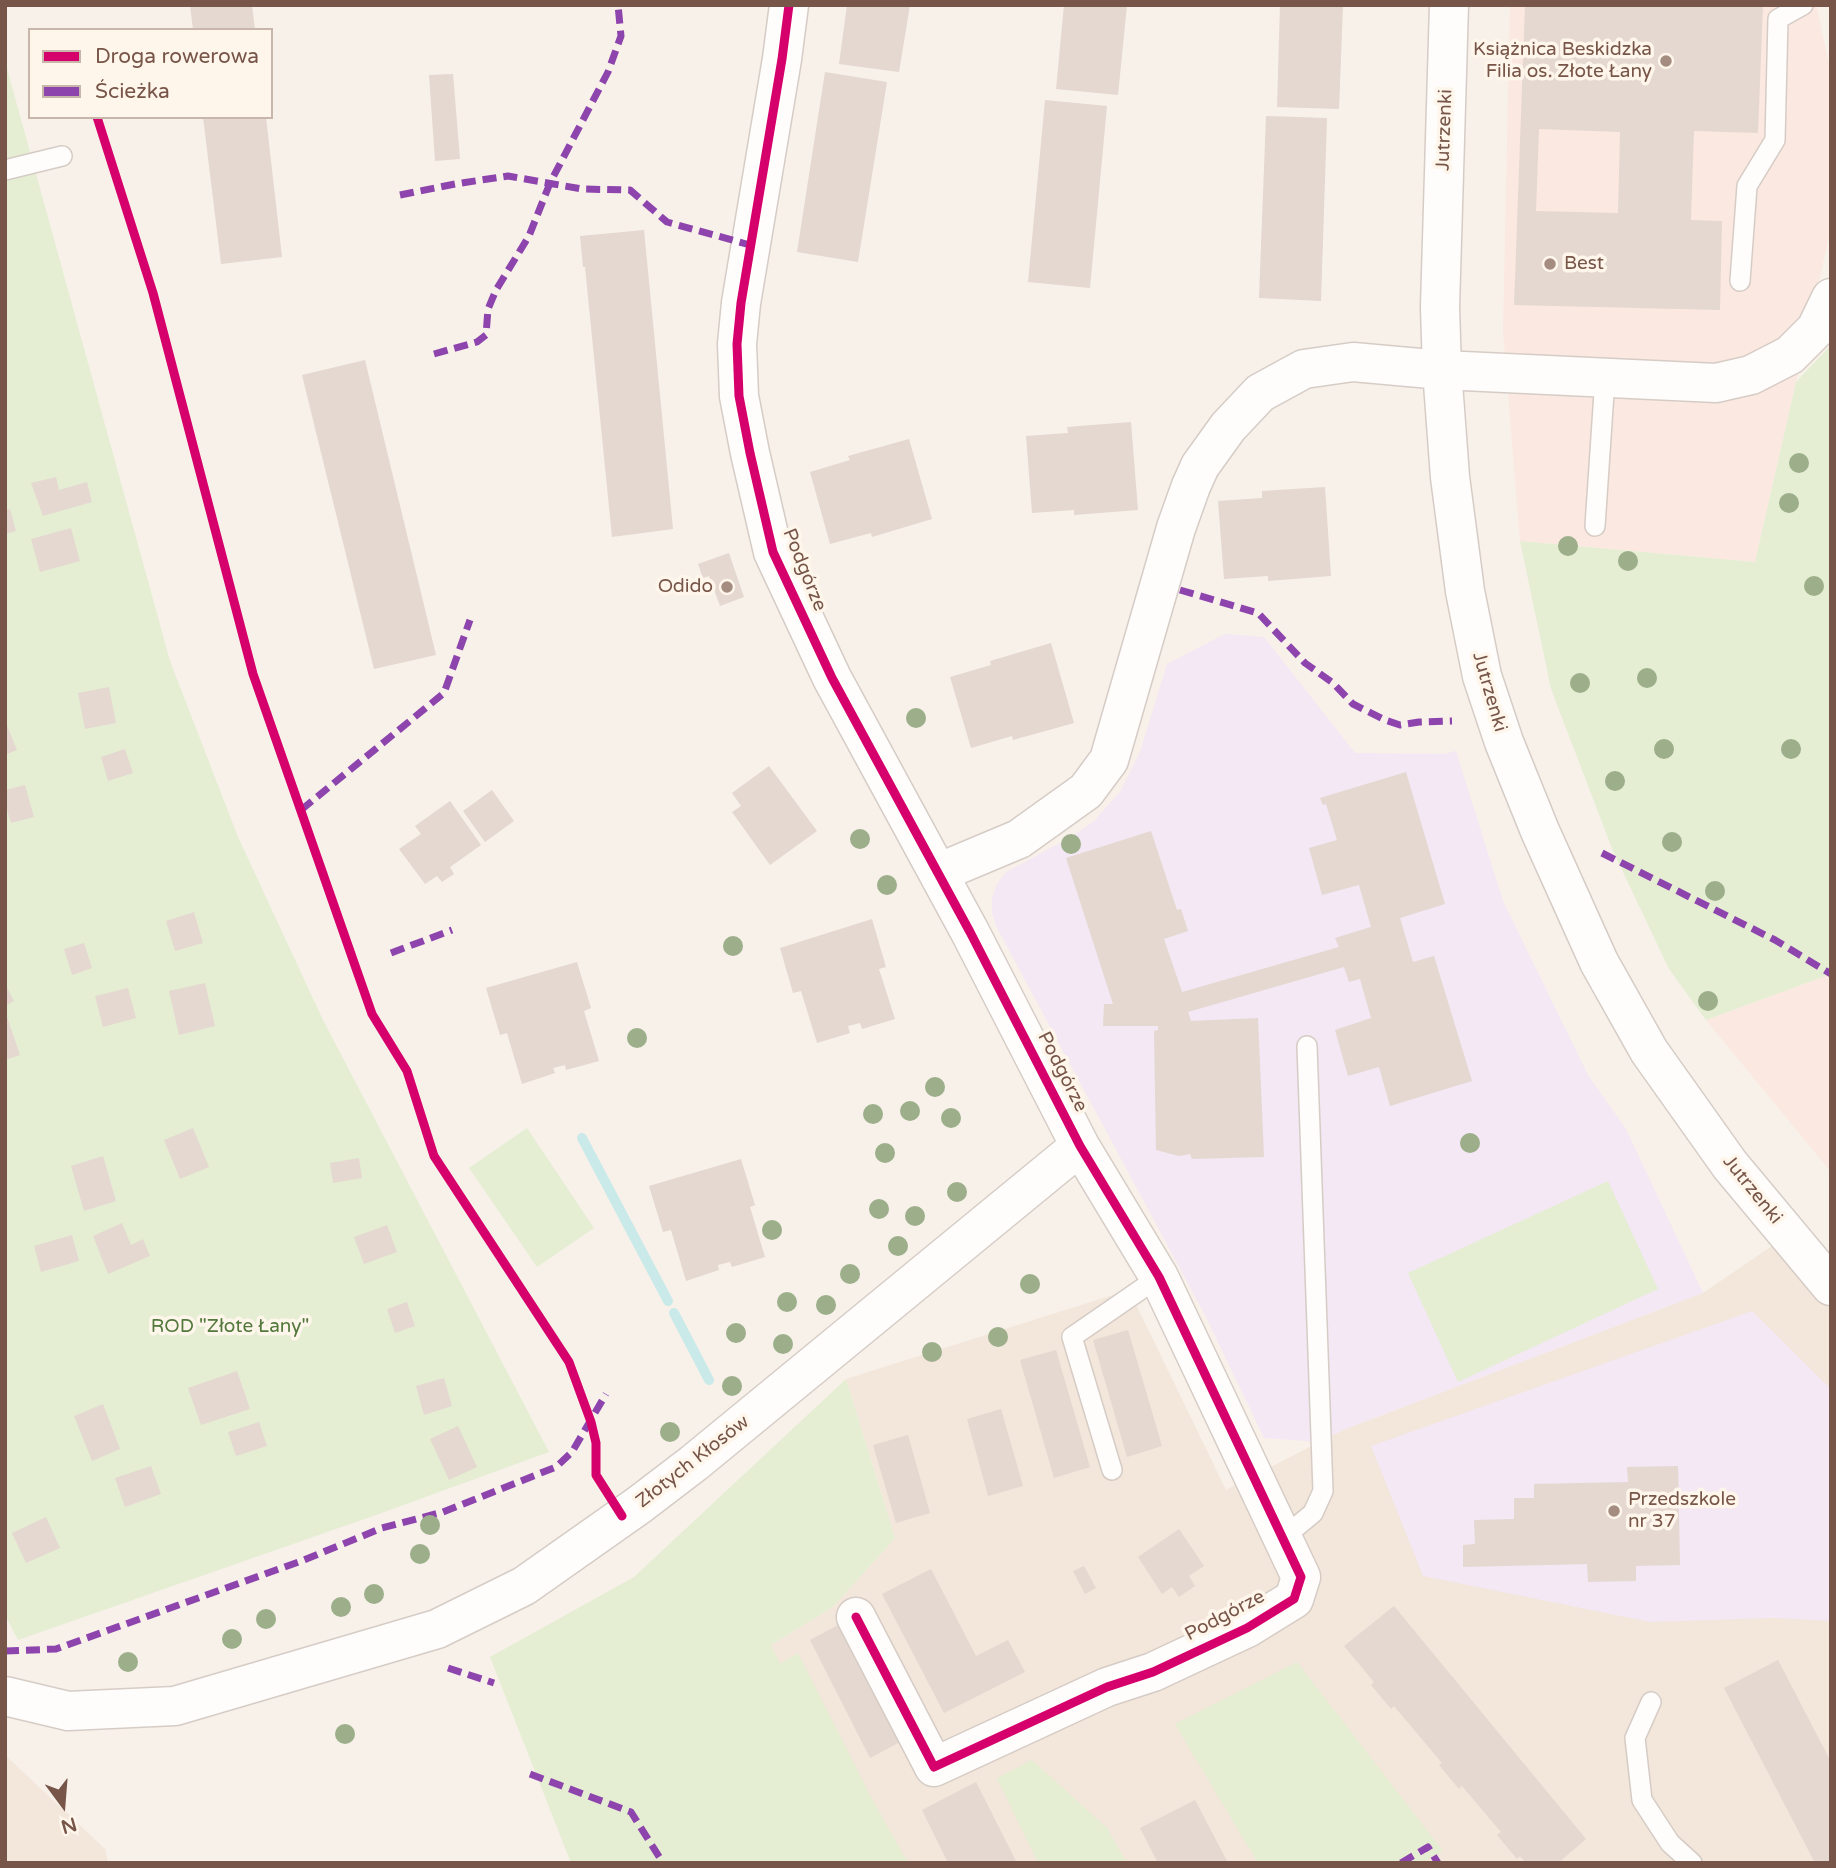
<!DOCTYPE html>
<meta charset="utf-8">
<style>
body{margin:0}
#map{position:relative;width:1836px;height:1868px;overflow:hidden;background:#f7f1ea;font-family:"Varela Round",sans-serif}
canvas{display:block}
.frame{position:absolute;inset:0;border:7px solid #775548;pointer-events:none}
.legend{position:absolute;left:28px;top:28px;width:245px;height:91px;box-sizing:border-box;background:#fff6eb;border:2px solid #c9b6aa;margin:0;padding:9px 12px;list-style:none;font-size:21px;color:#775548}
.legend li{display:flex;align-items:center;gap:14px;height:35px}
.legend b{width:35px;border:2px solid #c9b6aa}
.north{position:absolute;left:28px;top:1770px;width:70px;height:70px;-webkit-text-stroke:5px #fff6eb;paint-order:stroke;rotate:164deg;font-size:19px;font-weight:700;line-height:28px;text-align:center;color:#775548}
.north::after{content:'';display:block;margin:auto;width:24px;height:32px;background:#775548;clip-path:polygon(50% 0,100% 100%,50% 72%,0 100%)}
</style>
<div id="map">
<canvas width="1836" height="1868"></canvas>
<div class="frame"></div>
<ul class="legend">
<li><b style="height:9px;background:#d6006c"></b>Droga rowerowa</li>
<li><b style="height:9px;background:#8e44ad"></b>Ścieżka</li>
</ul>
<div class="north">N</div>
</div>
<script>
const ctx = document.querySelector('canvas').getContext('2d');
ctx.lineJoin = 'round';
function fillPath(path, color) { ctx.fillStyle = color; ctx.fill(path, 'evenodd'); }
const shape = rows => new Path2D(rows.map(r => 'M' + r).join(''));
function strokePath(path, color, width, dash) { ctx.strokeStyle = color; ctx.lineWidth = width; ctx.lineCap = dash ? 'butt' : 'round'; ctx.setLineDash(dash || []); ctx.stroke(path); }
function label(font, color, halo, rows, align = 'center') {
  ctx.font = font + ' "Varela Round",sans-serif'; ctx.lineWidth = 7; ctx.setLineDash([]); ctx.textBaseline = 'middle'; ctx.strokeStyle = halo; ctx.fillStyle = color; for (const [text, x, y, turn = 0] of rows) {
    ctx.save(); ctx.translate(x, y); ctx.rotate((+turn || 0) * Math.PI / 180); ctx.textAlign = isNaN(turn) ? turn : align; if (halo) ctx.strokeText(text, 0, 0); ctx.fillText(text, 0, 0); ctx.restore();
  }
}
const residential = shape([
 [1788,1235,1831,1286,1831,1863,861,1863,771,1645,833,1607,895,1538,846,1379,1129,1290,1226,1490,1343,1430,1703,1293],
 [5,1755,105,1849,108,1863,5,1863]
]);
const commercial = shape([
 [1510,5,1816,5,1831,73,1831,228,1755,562,1520,541,1503,331],
 [1831,974,1831,1172,1706,1020]
]);
const education = shape([
 [1225,634,1264,637,1355,753,1444,754,1456,751,1503,901,1588,1075,1626,1129,1703,1293,1343,1430,1320,1442,1264,1438,1206,1317,996,926,992,912,992,898,997,884,1006,872,1073,836,1094,821,1120,792,1140,752,1167,664],
 [1752,1311,1831,1389,1831,1621,1773,1618,1650,1622,1423,1576,1371,1446]
]);
const green = shape([
 [5,61,170,661,238,837,323,1020,549,1452,376,1515,18,1640,5,1615],
 [1831,345,1831,974,1706,1020,1669,969,1613,851,1551,689,1520,541,1755,562,1796,382],
 [527,1128,594,1228,537,1267,469,1168],
 [1608,1181,1658,1289,1458,1382,1408,1273],
 [846,1379,895,1538,833,1607,771,1645,780,1664,798,1653,871,1797,908,1863,571,1863,490,1657,634,1577],
 [1297,1662,1443,1851,1422,1863,1258,1863,1175,1724],
 [1032,1760,1107,1828,1127,1863,1038,1863,997,1778]
]);
const stream = shape([
 [582,1138,668,1301],
 [674,1313,709,1380]
]);
const building = shape([
 [190,5,252,5,255,30,193,30],
 [847,5,910,5,899,72,839,64],
 [1064,5,1127,5,1118,95,1056,89],
 [1280,5,1343,5,1339,109,1277,107],
 [1525,5,1763,5,1758,133,1694,131,1691,220,1722,221,1720,310,1514,305],
 [1539,129,1620,132,1618,213,1536,211],
 [825,72,887,82,858,262,797,252],
 [453,74,460,159,435,161,429,75],
 [1045,100,1107,106,1090,288,1028,282],
 [1266,116,1327,118,1321,301,1259,298],
 [203,117,266,117,282,257,221,264],
 [644,230,673,529,612,537,585,267,583,267,580,236],
 [365,360,436,655,374,669,302,375],
 [1131,422,1138,510,1074,515,1074,510,1032,513,1026,436,1068,433,1067,427],
 [909,439,932,519,872,537,871,533,830,544,810,472,850,460,848,456],
 [56,477,59,490,87,482,92,502,43,516,31,483],
 [1325,487,1331,576,1268,581,1268,576,1224,579,1218,501,1262,498,1262,491],
 [10,509,16,531,5,534,5,510],
 [71,528,80,561,40,572,31,539],
 [729,553,744,597,720,606,709,576,703,578,698,564],
 [1051,643,1074,723,1013,740,1012,736,971,748,950,677,991,665,990,661],
 [109,687,116,723,85,729,78,693],
 [5,721,17,750,5,755],
 [125,749,133,773,108,781,101,757],
 [769,766,817,831,770,865,732,812,741,806,732,793],
 [1406,772,1445,904,1400,918,1413,962,1434,956,1472,1081,1390,1106,1379,1067,1348,1076,1335,1030,1371,1018,1360,979,1349,982,1344,967,1188,1012,1191,1021,1258,1018,1264,1157,1192,1159,1190,1154,1179,1156,1156,1150,1154,1031,1158,1030,1158,1026,1103,1026,1104,1004,1113,1004,1066,858,1151,831,1177,910,1181,909,1188,931,1164,939,1182,992,1339,947,1335,938,1371,927,1359,885,1322,895,1309,848,1337,840,1326,804,1323,805,1320,798],
 [25,785,34,817,11,823,5,803,5,790],
 [492,790,514,821,485,842,463,811],
 [450,801,481,845,450,867,454,874,442,882,437,876,425,884,399,849,421,834,415,826],
 [194,912,203,943,175,951,166,921],
 [872,919,886,967,879,969,895,1019,862,1029,860,1023,848,1026,850,1033,817,1043,801,991,793,993,780,948],
 [84,943,92,968,72,975,64,949],
 [577,962,591,1008,584,1011,599,1061,566,1070,565,1065,553,1068,555,1073,522,1084,507,1033,500,1035,486,988],
 [205,983,215,1026,179,1035,169,991],
 [5,984,14,1001,5,1006],
 [128,988,136,1018,103,1027,95,996],
 [5,1011,20,1055,5,1060],
 [193,1128,209,1167,180,1179,164,1140],
 [103,1156,116,1201,84,1211,71,1166],
 [359,1158,362,1178,333,1183,330,1163],
 [741,1159,755,1205,750,1207,765,1257,732,1267,730,1262,718,1265,719,1270,686,1281,671,1230,663,1232,649,1186],
 [122,1223,131,1245,143,1239,150,1256,108,1274,93,1236],
 [387,1225,397,1252,364,1264,354,1237],
 [72,1235,79,1261,41,1272,34,1246],
 [407,1302,415,1326,395,1333,387,1309],
 [1128,1330,1162,1446,1127,1457,1093,1340],
 [1056,1350,1090,1467,1054,1478,1020,1360],
 [237,1371,250,1409,201,1425,188,1388],
 [444,1378,452,1406,424,1415,416,1386],
 [103,1404,120,1449,92,1461,74,1416],
 [1001,1409,1023,1486,988,1496,967,1419],
 [259,1422,267,1446,236,1456,228,1432],
 [458,1426,477,1467,449,1480,430,1439],
 [908,1435,930,1513,896,1523,873,1445],
 [151,1466,161,1494,125,1507,115,1478],
 [1678,1466,1680,1565,1636,1566,1636,1581,1588,1582,1587,1564,1463,1567,1463,1545,1475,1544,1474,1520,1514,1519,1514,1498,1534,1498,1534,1484,1628,1482,1627,1467],
 [46,1517,60,1548,26,1563,12,1533],
 [1179,1529,1204,1566,1189,1576,1195,1586,1179,1597,1172,1587,1162,1594,1138,1557],
 [1084,1566,1096,1588,1085,1594,1073,1571],
 [931,1569,976,1656,1008,1640,1025,1672,944,1713,882,1594],
 [1394,1606,1586,1839,1558,1863,1526,1863,1520,1856,1517,1859,1497,1835,1501,1832,1462,1786,1459,1789,1439,1765,1442,1763,1394,1706,1391,1709,1371,1685,1374,1682,1344,1646],
 [840,1624,900,1742,870,1758,810,1640],
 [1778,1660,1831,1762,1831,1863,1815,1863,1724,1688],
 [976,1782,1017,1863,948,1863,922,1810],
 [1195,1800,1228,1863,1158,1863,1140,1828]
]);
const service = shape([
 [5,170,62,156],
 [1740,281,1747,186,1775,140,1778,19,1803,5],
 [1595,526,1605,378],
 [1112,1470,1072,1337,1159,1277],
 [1283,1538,1313,1513,1323,1491,1307,1046],
 [1651,1702,1635,1738,1642,1800,1670,1843,1692,1863]
]);
const minor = shape([
 [789,5,782,59,741,303,737,344,739,396,750,453,773,552,832,678,970,932,1080,1146,1159,1277,1301,1577,1294,1599,1247,1628,1153,1672,1107,1687,934,1767,856,1617],
 [938,873,1019,839,1086,791,1109,760,1176,528,1191,486,1200,466,1228,427,1260,393,1304,369,1353,362,1442,370,1716,383,1751,375,1790,355,1816,329,1831,298],
 [5,1696,68,1711,175,1706,437,1629,524,1586,639,1505,694,1463,1080,1146]
]);
const tertiary = shape([
 [1449,5,1440,307,1442,370,1450,477,1465,591,1482,676,1504,742,1540,831,1599,962,1649,1051,1730,1165,1831,1286]
]);
const quiet = shape([
 [400,195,455,184,508,176,582,189,630,190,667,222,750,245],
 [434,354,477,342,486,335,488,309,496,290,529,236,550,183,608,72,621,36,618,5],
 [1180,590,1258,613,1305,663,1333,683,1353,704,1385,720,1400,725,1419,722,1452,721],
 [301,810,444,693,470,620],
 [1602,853,1775,940,1831,974],
 [391,953,452,930],
 [5,1651,56,1649,304,1560,382,1528,443,1512,556,1467,572,1452,606,1394],
 [448,1668,494,1683],
 [530,1774,631,1812,663,1863],
 [1401,1863,1428,1847,1438,1863]
]);
const cycleway = shape([
 [789,5,782,59,741,303,737,344,739,396,750,453,773,552,832,678,970,932,1080,1146,1159,1277,1301,1577,1294,1599,1247,1628,1153,1672,1107,1687,934,1767,856,1617],
 [97,117,153,293,253,674,372,1014,407,1071,434,1156,569,1362,591,1422,596,1443,596,1475,622,1516]
]);
const trees = [
 [1799,463],
 [1789,503],
 [1568,546],
 [1628,561],
 [1814,586],
 [1647,678],
 [1580,683],
 [916,718],
 [1664,749],
 [1791,749],
 [1615,781],
 [860,839],
 [1672,842],
 [1071,844],
 [887,885],
 [1715,891],
 [733,946],
 [1708,1001],
 [637,1038],
 [935,1087],
 [910,1111],
 [873,1114],
 [951,1118],
 [1470,1143],
 [885,1153],
 [957,1192],
 [879,1209],
 [915,1216],
 [772,1230],
 [898,1246],
 [850,1274],
 [1030,1284],
 [787,1302],
 [826,1305],
 [736,1333],
 [998,1337],
 [783,1344],
 [932,1352],
 [732,1386],
 [670,1432],
 [430,1525],
 [420,1554],
 [374,1594],
 [341,1607],
 [266,1619],
 [232,1639],
 [128,1662],
 [345,1734]
];
const markers = [
 [1666,61,7,"#a48c81"],
 [1550,264,7,"#a48c81"],
 [727,587,7,"#a48c81"],
 [1614,1511,7,"#a48c81"]
];
const poiNames = [
 ["Książnica Beskidzka",1652,50],
 ["Filia os. Złote Łany",1652,72],
 ["Best",1564,264,"left"],
 ["Odido",713,587],
 ["Przedszkole",1628,1500,"left"],
 ["nr 37",1628,1522,"left"]
];
const streetNames = [
 ["Jutrzenki",1445,130,-88],
 ["Podgórze",804,570,68],
 ["Jutrzenki",1489,692,74],
 ["Podgórze",1062,1072,63],
 ["Jutrzenki",1752,1190,51],
 ["Złotych Kłosów",693,1462,-38],
 ["Podgórze",1225,1616,-28]
];
const parkNames = [
 ["ROD \"Złote Łany\"",230,1327]
];
fillPath(residential, '#f3e6da');
fillPath(commercial, '#fbe8e0');
fillPath(education, '#f3e8f3');
fillPath(green, '#e5eed3');
strokePath(stream, '#cae9e9', 10);
fillPath(building, '#e4d8d1');
strokePath(service, '#d6ccc6', 22);
strokePath(minor, '#d6ccc6', 41);
strokePath(tertiary, '#d6ccc6', 41);
strokePath(service, '#fefdfc', 19);
strokePath(minor, '#fefdfc', 38);
strokePath(tertiary, '#fefdfc', 38);
strokePath(quiet, '#8e44ad', 7, [14, 7]);
strokePath(cycleway, '#d6006c', 9);
ctx.fillStyle = '#9cae8a';
for (const [x, y] of trees) { ctx.beginPath(); ctx.arc(x, y, 10, 0, 2 * Math.PI); ctx.fill(); }
for (const [x, y, r, color] of markers) { const dot = new Path2D(); dot.arc(x, y, r, 0, 2 * Math.PI); ctx.fillStyle = color; ctx.fill(dot); strokePath(dot, '#fff6eb', 2.5); }
label('19px', '#775548', '#fff6eb', poiNames, 'right');
label('19px', '#775548', '#fff6eb', streetNames);
label('19px', '#52783c', '#fff6eb', parkNames);
</script>
